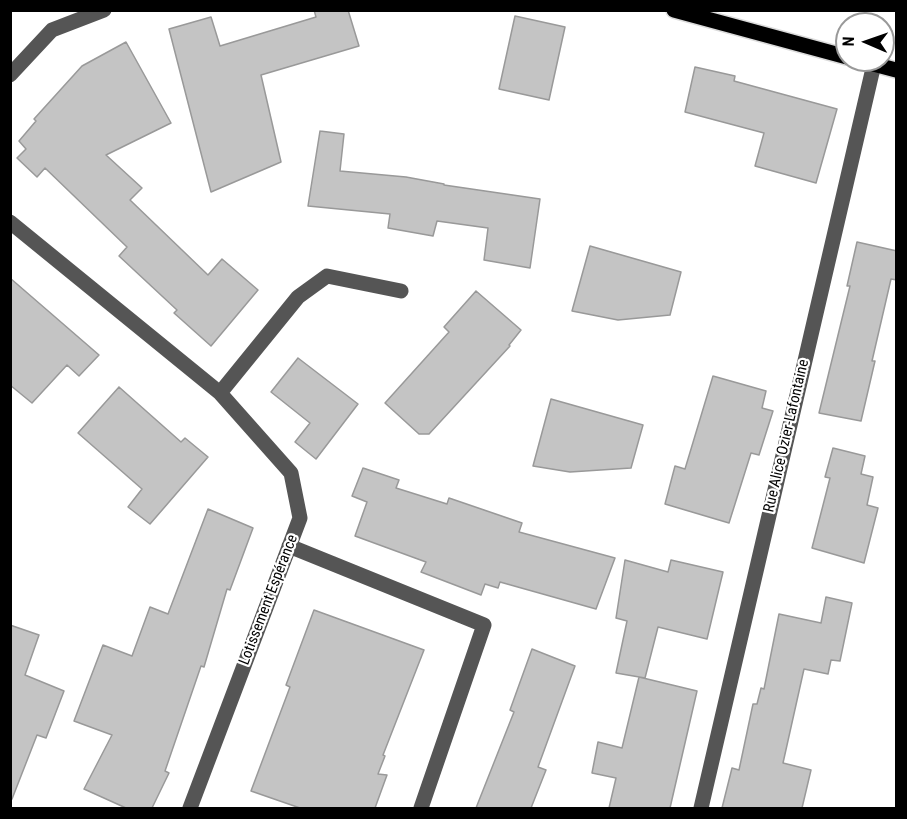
<!DOCTYPE html>
<meta charset="utf-8">
<style>
body{margin:0}
#map{position:relative;width:907px;height:819px;overflow:hidden;background:#fff;font-family:"Roboto Condensed",sans-serif}
canvas{display:block}
.frame{position:absolute;inset:0;border:12px solid #000;pointer-events:none}
.north{position:absolute;left:835px;top:12px;width:60px;height:60px;box-sizing:border-box;background:#fff;border:2px solid #999;border-radius:50%;rotate:272deg;font-size:16px;font-weight:700;line-height:24px;text-align:center;color:#000}
.north::after{content:'';display:block;margin:auto;width:21px;height:27px;background:#000;clip-path:polygon(50% 0,100% 100%,50% 72%,0 100%)}
</style>
<div id="map">
<canvas width="907" height="819"></canvas>
<div class="frame"></div>
<div class="north">N</div>
</div>
<script>
const ctx = document.querySelector('canvas').getContext('2d');
ctx.lineJoin = 'round';
function fillPath(path, color) { ctx.fillStyle = color; ctx.fill(path, 'evenodd'); }
const shape = rows => new Path2D(rows.map(r => 'M' + r).join(''));
function strokePath(path, color, width, dash) { ctx.strokeStyle = color; ctx.lineWidth = width; ctx.lineCap = dash ? 'butt' : 'round'; ctx.setLineDash(dash || []); ctx.stroke(path); }
function label(font, color, halo, rows, align = 'center') {
  ctx.font = font + ' "Roboto Condensed",sans-serif'; ctx.lineWidth = 4.5; ctx.setLineDash([]); ctx.textBaseline = 'middle'; ctx.strokeStyle = halo; ctx.fillStyle = color; for (const [text, x, y, turn = 0] of rows) {
    ctx.save(); ctx.translate(x, y); ctx.rotate((+turn || 0) * Math.PI / 180); ctx.textAlign = isNaN(turn) ? turn : align; if (halo) ctx.strokeText(text, 0, 0); ctx.fillText(text, 0, 0); ctx.restore();
  }
}
const building = shape([
 [314,10,348,10,359,46,261,75,281,162,211,192,169,29,211,17,220,46,316,17,314,10],
 [515,16,565,27,549,100,499,89,515,16],
 [126,42,171,123,106,155,142,188,130,200,208,275,222,259,258,290,211,346,174,313,177,310,119,256,127,247,45,168,37,177,17,158,26,149,19,141,36,121,34,119,82,66,126,42],
 [695,67,735,76,734,81,837,109,816,183,755,166,764,133,685,112,695,67],
 [320,131,344,134,340,171,406,177,444,184,444,185,540,199,530,268,484,260,488,228,437,221,433,236,388,228,390,214,308,206,320,131],
 [857,242,897,251,897,280,891,279,872,361,875,361,861,421,819,413,850,286,847,286,857,242],
 [590,246,681,272,670,315,618,320,572,311,590,246],
 [10,278,99,355,79,376,67,365,32,403,10,385,10,278],
 [476,291,521,330,509,345,510,346,429,434,419,434,385,403,449,332,444,327,476,291],
 [298,358,358,404,316,459,295,442,310,423,271,392,298,358],
 [713,376,766,391,762,408,773,411,759,455,751,453,729,523,665,504,675,466,685,469,713,376],
 [119,387,181,442,185,438,208,457,150,524,128,507,142,489,78,433,119,387],
 [551,399,643,425,631,468,570,472,533,466,551,399],
 [833,448,865,456,861,474,873,477,867,505,878,508,864,563,812,548,830,478,825,477,833,448],
 [363,468,399,480,396,488,447,504,449,498,522,523,519,532,615,558,596,609,500,582,498,588,485,584,481,595,421,572,426,562,355,536,367,502,352,496,363,468],
 [208,509,253,528,230,590,227,589,204,667,201,666,165,771,169,773,152,808,126,808,84,789,112,735,74,721,103,645,132,656,150,607,168,614,208,509],
 [625,560,668,572,671,560,723,572,707,639,658,627,645,678,616,673,627,621,616,618,625,560],
 [826,597,852,603,840,661,831,660,828,674,804,669,783,763,811,770,802,808,722,808,732,768,739,770,753,704,757,704,761,688,764,689,779,614,821,623,826,597],
 [314,610,424,650,383,755,385,756,378,774,387,775,375,808,300,808,251,791,290,687,286,685,314,610],
 [10,625,39,635,25,675,64,691,46,738,37,735,12,799,10,798,10,625],
 [532,649,575,666,538,767,546,770,531,808,476,808,514,712,510,710,532,649],
 [639,677,697,691,670,808,609,808,616,778,592,773,598,742,622,748,639,677]
]);
const minor = shape([
 [10,75,52,30,104,10],
 [10,222,220,393,291,473,300,518,190,808],
 [220,393,298,297,327,276,401,291],
 [289,546,484,625,421,808],
 [701,808,874,64]
]);
const major = shape([
 [674,10,847,57],
 [858,60,896,70]
]);
const streetNames = [
 ["Rue Alice Ozier-Lafontaine",787,436,-77],
 ["Lotissement Espérance",269,600,-69]
];
fillPath(building, '#c4c4c4');
strokePath(building, '#999', 1.5);
strokePath(major, '#dbdbdb', 18);
strokePath(minor, '#555', 15);
strokePath(major, '#000', 15);
label('15px', '#000', '#fff', streetNames);
</script>
